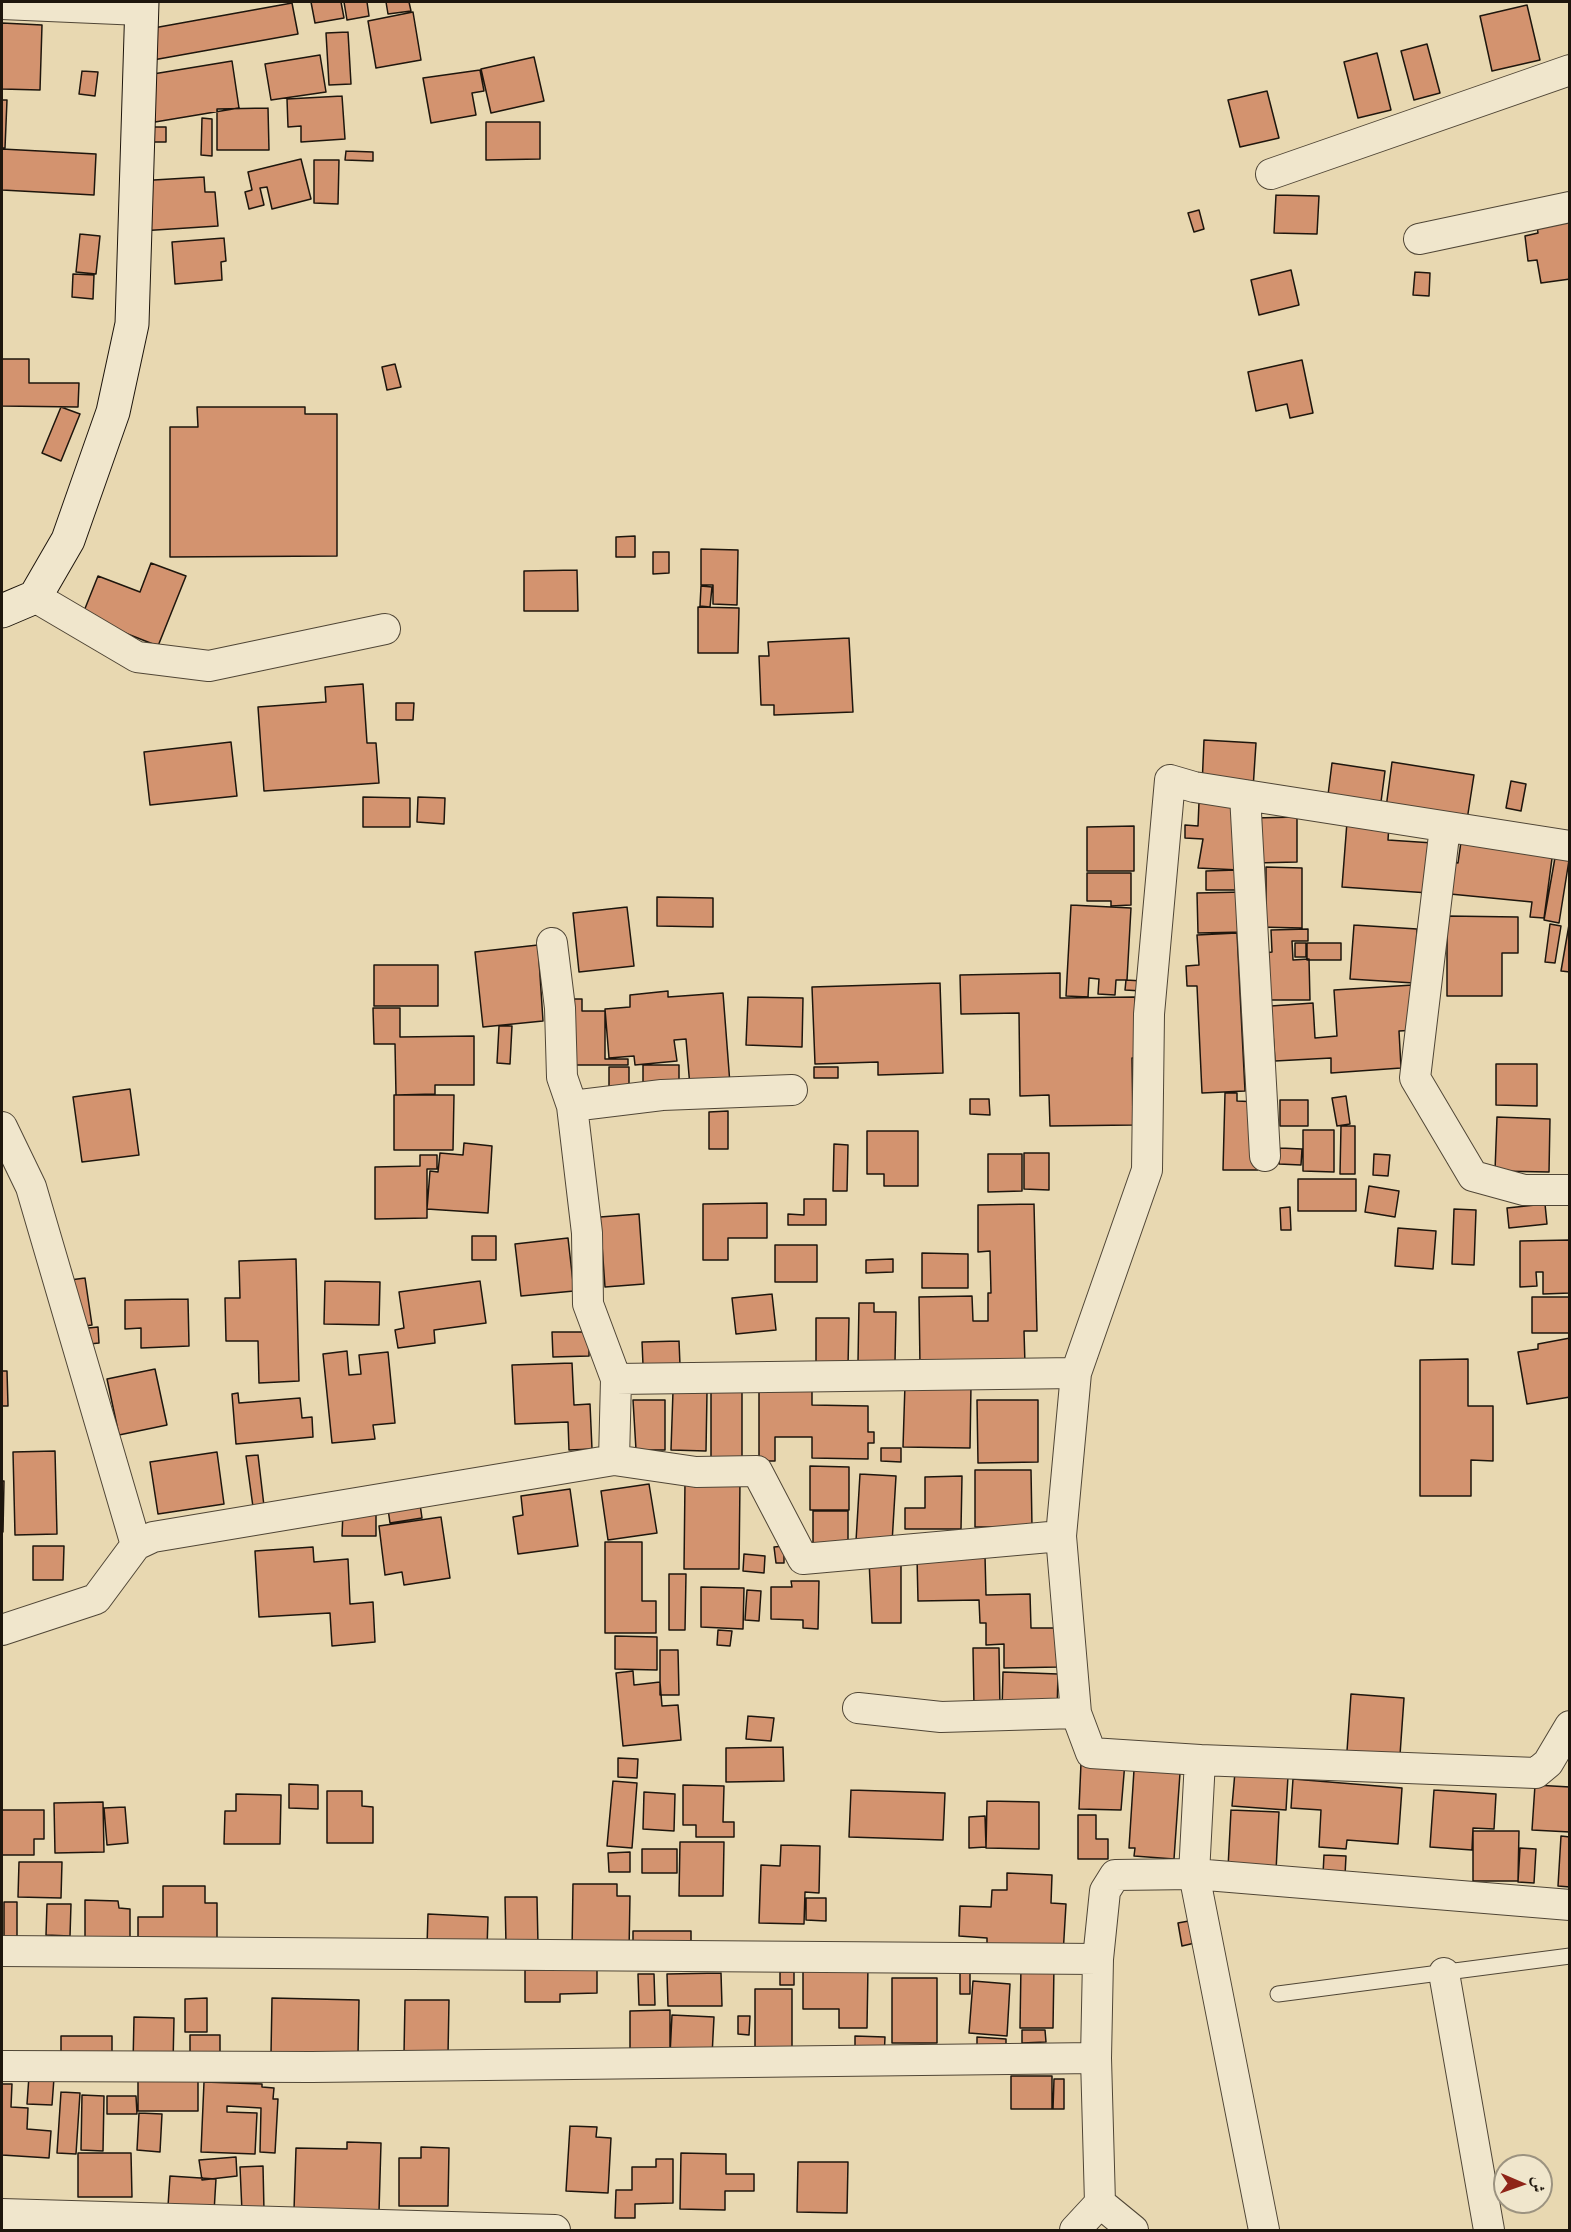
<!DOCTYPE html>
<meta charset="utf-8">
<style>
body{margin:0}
#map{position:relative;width:1571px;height:2232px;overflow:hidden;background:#e8d8b1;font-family:"Libre Caslon Text",Amiri,serif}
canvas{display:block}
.frame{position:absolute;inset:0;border:3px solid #1e160d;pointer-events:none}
.north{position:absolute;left:1493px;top:2154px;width:60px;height:60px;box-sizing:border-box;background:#f0e6cc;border:2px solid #9c9380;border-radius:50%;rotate:92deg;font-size:16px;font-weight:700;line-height:24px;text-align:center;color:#1e160d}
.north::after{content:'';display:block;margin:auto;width:21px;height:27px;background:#8f2418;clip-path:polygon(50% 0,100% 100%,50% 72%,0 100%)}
</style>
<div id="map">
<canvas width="1571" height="2232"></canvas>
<div class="frame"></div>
<div class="north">ش</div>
</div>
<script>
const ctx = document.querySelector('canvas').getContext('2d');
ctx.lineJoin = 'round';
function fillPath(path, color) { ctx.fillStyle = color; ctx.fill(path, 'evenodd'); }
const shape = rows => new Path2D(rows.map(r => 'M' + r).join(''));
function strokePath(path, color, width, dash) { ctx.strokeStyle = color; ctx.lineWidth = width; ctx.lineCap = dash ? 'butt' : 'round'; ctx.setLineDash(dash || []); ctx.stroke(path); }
const building = shape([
 [311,2,341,2,344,18,315,23,311,2],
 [344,2,367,2,369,16,347,20,344,2],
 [386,2,409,2,411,11,388,14,386,2],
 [292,3,298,34,153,60,148,29,292,3],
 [1527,5,1540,60,1492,71,1480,16,1527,5],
 [413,12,421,60,376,68,368,21,413,12],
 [2,23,42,25,40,90,2,89,2,23],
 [348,32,351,84,329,85,326,33,348,32],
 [1427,44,1440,93,1414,100,1401,51,1427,44],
 [1377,53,1391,110,1358,118,1344,62,1377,53],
 [320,55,326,92,271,100,265,64,320,55],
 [534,57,544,101,491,113,481,69,534,57],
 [232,61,239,108,155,122,147,75,232,61],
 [480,70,484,91,472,93,476,115,431,123,423,78,480,70],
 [82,71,98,72,95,96,79,94,82,71],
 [1267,91,1279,138,1240,147,1228,100,1267,91],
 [342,96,345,139,301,142,301,126,288,127,287,99,342,96],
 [2,100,7,100,5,148,2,148,2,100],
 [268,108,269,150,217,150,217,109,268,108],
 [202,118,212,119,212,156,201,155,202,118],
 [486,122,540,122,540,159,486,160,486,122],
 [148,127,166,127,166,142,148,142,148,127],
 [2,149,96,154,94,195,2,190,2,149],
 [346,151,373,152,373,161,345,160,346,151],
 [301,159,311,199,272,209,267,187,260,188,264,205,249,209,245,192,252,190,248,172,301,159],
 [314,160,339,160,338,204,314,203,314,160],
 [204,177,205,192,215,192,218,226,140,231,137,181,204,177],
 [1276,195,1319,196,1317,234,1274,233,1276,195],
 [1199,210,1204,229,1194,232,1188,213,1199,210],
 [1570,215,1570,279,1541,283,1537,260,1528,261,1525,236,1538,233,1536,220,1570,215],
 [80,234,100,236,96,274,76,272,80,234],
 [224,238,226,261,221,262,222,280,175,284,172,242,224,238],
 [1291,270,1299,305,1259,315,1251,280,1291,270],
 [1415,272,1430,273,1429,296,1413,295,1415,272],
 [73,274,94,275,93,299,72,297,73,274],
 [2,359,29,359,29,383,79,383,78,407,2,406,2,359],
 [1302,360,1313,413,1290,418,1287,404,1256,411,1248,372,1302,360],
 [395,364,401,387,387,390,382,367,395,364],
 [61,407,80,414,61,461,42,453,61,407],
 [197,407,305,407,305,414,337,414,337,556,170,557,170,427,198,427,197,407],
 [635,536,635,557,616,557,616,537,635,536],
 [701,549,738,550,737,605,713,604,713,585,701,585,701,549],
 [653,552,669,552,669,573,653,574,653,552],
 [151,563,186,576,158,646,82,616,98,576,140,592,151,563],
 [577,570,578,611,524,611,524,571,577,570],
 [701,586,712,587,710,607,700,606,701,586],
 [698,607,739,608,738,653,698,653,698,607],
 [849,638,853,712,774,715,774,705,761,705,759,656,769,656,768,642,849,638],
 [363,684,367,743,376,743,379,783,264,791,258,707,326,702,325,687,363,684],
 [396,703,414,703,413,720,396,720,396,703],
 [1204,740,1256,743,1253,789,1202,786,1204,740],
 [231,742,237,796,150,805,144,752,231,742],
 [1392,762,1474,775,1467,820,1386,808,1392,762],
 [1332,763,1385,771,1381,802,1328,795,1332,763],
 [1511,781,1526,784,1521,811,1506,808,1511,781],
 [363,797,410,798,410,827,363,827,363,797],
 [418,797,445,798,444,824,417,822,418,797],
 [1199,802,1243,805,1239,870,1198,868,1203,839,1185,838,1185,825,1198,826,1199,802],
 [1297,817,1297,862,1254,863,1254,818,1297,817],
 [1347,822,1389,825,1388,840,1433,843,1429,893,1342,887,1347,822],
 [1134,826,1134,871,1087,871,1087,827,1134,826],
 [1461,842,1553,851,1544,918,1530,917,1532,902,1440,893,1444,861,1458,863,1461,842],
 [1556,852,1570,854,1559,923,1544,920,1556,852],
 [1266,867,1302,868,1302,928,1258,927,1266,911,1266,867],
 [1237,870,1237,890,1206,890,1206,871,1237,870],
 [1087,873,1131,873,1131,905,1111,906,1111,901,1087,901,1087,873],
 [1244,892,1245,932,1198,933,1197,893,1244,892],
 [657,897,713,898,713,927,657,926,657,897],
 [1071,905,1131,908,1127,980,1116,980,1115,995,1098,994,1099,979,1089,978,1088,997,1066,996,1071,905],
 [627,907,634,966,579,972,573,913,627,907],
 [1447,916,1518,917,1518,953,1502,953,1502,996,1447,996,1447,916],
 [1570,919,1570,972,1561,971,1570,919],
 [1550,924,1561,926,1555,963,1545,962,1550,924],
 [1354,925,1417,929,1414,983,1350,979,1354,925],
 [1308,929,1308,941,1292,941,1293,960,1309,959,1310,1000,1266,1000,1265,953,1272,952,1271,930,1308,929],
 [1237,933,1245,1091,1202,1093,1197,986,1187,986,1186,966,1199,965,1197,935,1237,933],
 [1295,943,1306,943,1306,957,1295,957,1295,943],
 [1307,943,1341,943,1341,960,1307,960,1307,943],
 [538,945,543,1021,483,1027,475,952,538,945],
 [374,965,438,965,438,1006,374,1006,374,965],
 [1060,973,1060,998,1135,997,1135,1039,1144,1058,1132,1058,1133,1125,1050,1126,1049,1095,1020,1096,1019,1013,961,1014,960,975,1060,973],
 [1126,980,1143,981,1142,991,1125,990,1126,980],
 [940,983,943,1073,878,1075,878,1062,815,1064,812,987,940,983],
 [1413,985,1416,1030,1399,1031,1401,1068,1331,1073,1331,1058,1275,1061,1271,1006,1313,1003,1315,1038,1337,1036,1334,990,1413,985],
 [668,991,668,997,723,993,730,1084,690,1087,686,1039,674,1040,677,1061,635,1065,634,1056,609,1058,605,1009,630,1007,630,995,668,991],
 [748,997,803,998,802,1047,746,1045,748,997],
 [570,999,582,999,582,1011,605,1011,605,1059,628,1059,628,1065,570,1065,570,999],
 [373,1008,400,1008,400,1037,474,1036,474,1085,435,1085,435,1094,396,1095,395,1044,374,1044,373,1008],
 [499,1026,512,1026,510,1064,497,1063,499,1026],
 [1496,1064,1537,1064,1537,1106,1496,1105,1496,1064],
 [643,1065,679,1065,679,1089,643,1089,643,1065],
 [609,1067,629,1067,629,1092,609,1091,609,1067],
 [814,1067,838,1067,838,1078,814,1078,814,1067],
 [130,1089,139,1155,82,1162,73,1097,130,1089],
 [1225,1093,1237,1093,1237,1101,1259,1102,1258,1170,1223,1170,1225,1093],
 [394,1095,454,1095,453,1150,394,1150,394,1095],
 [1346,1096,1350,1124,1337,1126,1332,1098,1346,1096],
 [970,1099,989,1099,990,1115,970,1114,970,1099],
 [1280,1100,1308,1100,1308,1126,1280,1126,1280,1100],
 [728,1111,728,1149,709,1149,709,1112,728,1111],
 [1497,1117,1550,1119,1549,1172,1495,1171,1497,1117],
 [1341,1126,1355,1126,1355,1174,1340,1174,1341,1126],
 [1303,1130,1334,1130,1334,1172,1303,1171,1303,1130],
 [867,1131,918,1131,918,1186,884,1186,884,1174,867,1174,867,1131],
 [464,1143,492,1146,488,1213,427,1209,430,1171,438,1172,440,1153,463,1155,464,1143],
 [834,1144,848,1145,847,1191,833,1191,834,1144],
 [1280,1148,1302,1149,1301,1165,1279,1164,1280,1148],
 [1024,1153,1049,1153,1049,1190,1024,1189,1024,1153],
 [988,1154,1022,1154,1022,1191,988,1192,988,1154],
 [1374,1154,1390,1155,1388,1176,1373,1175,1374,1154],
 [420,1155,437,1155,437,1169,427,1169,427,1218,375,1219,375,1167,420,1166,420,1155],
 [1298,1179,1356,1179,1356,1211,1298,1211,1298,1179],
 [1369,1186,1399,1191,1395,1217,1365,1212,1369,1186],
 [804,1199,826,1199,826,1225,788,1225,788,1214,804,1215,804,1199],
 [767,1203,767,1238,728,1238,728,1260,703,1260,703,1204,767,1203],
 [1034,1204,1037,1331,1024,1331,1025,1365,920,1366,919,1297,972,1296,973,1321,988,1321,988,1293,991,1293,990,1251,978,1252,978,1205,1034,1204],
 [1545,1204,1547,1224,1509,1228,1507,1208,1545,1204],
 [1290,1207,1291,1230,1281,1230,1280,1208,1290,1207],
 [1454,1209,1476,1210,1474,1265,1452,1264,1454,1209],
 [639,1214,644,1284,605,1287,600,1217,639,1214],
 [1398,1228,1436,1231,1433,1269,1395,1266,1398,1228],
 [472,1236,496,1236,496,1260,472,1260,472,1236],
 [568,1238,574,1291,521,1296,515,1244,568,1238],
 [1570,1240,1570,1293,1543,1294,1543,1272,1536,1272,1537,1286,1520,1287,1520,1241,1570,1240],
 [775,1245,817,1245,817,1282,775,1282,775,1245],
 [922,1253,968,1254,968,1288,922,1288,922,1253],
 [296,1259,299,1381,259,1383,258,1341,226,1341,225,1298,240,1298,239,1261,296,1259],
 [893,1259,893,1272,866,1273,866,1260,893,1259],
 [85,1278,92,1325,77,1327,70,1280,85,1278],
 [325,1281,380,1282,379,1325,324,1324,325,1281],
 [480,1281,486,1323,434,1330,435,1343,398,1348,395,1330,404,1328,399,1292,480,1281],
 [772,1294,776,1330,736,1334,732,1298,772,1294],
 [1532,1297,1570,1297,1570,1333,1532,1333,1532,1297],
 [188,1299,189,1346,141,1348,141,1328,125,1329,125,1300,188,1299],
 [859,1303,874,1303,874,1312,896,1312,895,1362,858,1362,859,1303],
 [816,1318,849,1318,848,1367,816,1366,816,1318],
 [98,1327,99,1343,80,1345,79,1329,98,1327],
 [552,1332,589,1332,589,1356,553,1357,552,1332],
 [1570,1338,1570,1397,1527,1404,1518,1352,1538,1349,1538,1344,1570,1338],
 [679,1341,680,1365,643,1365,642,1342,679,1341],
 [347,1351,349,1375,361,1374,359,1355,388,1352,395,1423,373,1425,375,1439,332,1443,323,1354,347,1351],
 [1468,1359,1468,1406,1493,1406,1493,1461,1471,1460,1471,1496,1420,1496,1420,1360,1468,1359],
 [572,1363,574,1405,590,1404,592,1449,569,1450,568,1422,515,1424,512,1365,572,1363],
 [155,1369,167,1425,119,1435,107,1379,155,1369],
 [2,1371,7,1371,8,1406,2,1406,2,1371],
 [905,1384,971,1385,970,1448,903,1447,905,1384],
 [759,1389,812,1390,812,1405,868,1406,868,1432,874,1432,874,1443,868,1443,868,1459,812,1458,812,1437,775,1437,775,1461,759,1461,759,1389],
 [711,1390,742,1391,742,1459,711,1459,711,1390],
 [673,1391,707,1392,706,1451,671,1450,673,1391],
 [238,1393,239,1403,300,1398,302,1418,312,1417,313,1437,236,1444,232,1394,238,1393],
 [633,1400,665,1400,665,1450,636,1450,633,1400],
 [977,1400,1038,1400,1038,1462,978,1463,977,1400],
 [881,1448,901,1448,901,1462,881,1461,881,1448],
 [55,1451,57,1534,15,1535,13,1452,55,1451],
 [217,1452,224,1504,158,1514,150,1462,217,1452],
 [258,1455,264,1506,253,1507,246,1456,258,1455],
 [810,1466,849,1467,849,1510,810,1510,810,1466],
 [975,1470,1031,1470,1032,1527,975,1527,975,1470],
 [860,1474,896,1476,892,1543,856,1541,860,1474],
 [962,1476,961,1529,905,1529,905,1508,925,1508,925,1477,962,1476],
 [2,1481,4,1481,3,1532,2,1532,2,1481],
 [685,1481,740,1481,739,1569,684,1569,685,1481],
 [649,1484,657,1533,608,1540,601,1491,649,1484],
 [570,1489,578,1546,518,1554,513,1517,523,1515,521,1496,570,1489],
 [419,1497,422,1518,390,1523,387,1502,419,1497],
 [813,1511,848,1511,848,1549,813,1549,813,1511],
 [343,1512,376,1513,376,1536,342,1536,343,1512],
 [441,1517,450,1578,404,1585,402,1572,385,1575,379,1526,441,1517],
 [605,1542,642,1542,642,1601,656,1601,656,1633,605,1633,605,1542],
 [33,1546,64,1546,63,1580,33,1580,33,1546],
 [784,1546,784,1563,776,1563,774,1547,784,1546],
 [313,1547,314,1562,348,1559,350,1604,373,1602,375,1642,332,1646,330,1613,259,1617,255,1551,313,1547],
 [744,1554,765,1556,764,1573,743,1571,744,1554],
 [985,1556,986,1595,1030,1594,1031,1628,1059,1628,1059,1667,1004,1668,1004,1644,986,1645,986,1623,980,1623,979,1600,918,1601,917,1557,985,1556],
 [901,1559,901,1623,872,1623,869,1560,901,1559],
 [669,1574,686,1574,685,1630,669,1630,669,1574],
 [791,1581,819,1581,818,1629,803,1628,803,1620,771,1619,771,1587,792,1587,791,1581],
 [701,1587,744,1588,743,1629,701,1627,701,1587],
 [747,1590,761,1591,759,1621,745,1620,747,1590],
 [718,1630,732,1631,730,1646,717,1645,718,1630],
 [615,1636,657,1637,657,1670,615,1669,615,1636],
 [973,1648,999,1648,1000,1708,974,1708,973,1648],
 [660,1650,678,1650,679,1695,660,1695,660,1650],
 [633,1671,634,1685,660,1682,662,1706,678,1705,681,1740,623,1746,616,1673,633,1671],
 [1003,1672,1058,1674,1057,1713,1002,1712,1003,1672],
 [1351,1694,1404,1698,1400,1755,1347,1751,1351,1694],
 [748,1716,774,1718,771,1741,746,1739,748,1716],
 [783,1747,784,1781,726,1782,726,1748,783,1747],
 [618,1758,638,1759,637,1778,618,1777,618,1758],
 [1125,1762,1121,1810,1079,1809,1081,1763,1112,1765,1125,1762],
 [1134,1770,1180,1773,1174,1859,1134,1856,1135,1848,1129,1848,1134,1770],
 [1235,1772,1288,1776,1286,1810,1232,1806,1235,1772],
 [1293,1779,1402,1788,1398,1844,1347,1840,1346,1849,1319,1847,1321,1810,1291,1808,1293,1779],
 [613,1781,637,1783,632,1848,607,1846,613,1781],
 [289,1784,318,1785,318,1809,289,1808,289,1784],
 [683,1785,724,1786,723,1822,734,1822,734,1837,696,1837,696,1825,683,1825,683,1785],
 [1535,1785,1570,1787,1570,1832,1532,1830,1535,1785],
 [851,1790,945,1793,943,1840,849,1837,851,1790],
 [1434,1790,1496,1794,1494,1829,1473,1828,1472,1850,1430,1847,1434,1790],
 [327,1791,362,1791,362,1806,373,1807,373,1843,327,1843,327,1791],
 [644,1792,675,1794,674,1831,643,1829,644,1792],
 [236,1794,281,1795,280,1844,224,1844,225,1811,236,1811,236,1794],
 [987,1801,1039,1802,1039,1849,986,1848,987,1801],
 [103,1802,104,1852,55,1853,54,1803,103,1802],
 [125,1807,128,1843,107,1845,104,1808,125,1807],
 [2,1810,44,1810,44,1839,34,1839,34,1855,2,1855,2,1810],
 [1231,1810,1279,1812,1276,1871,1228,1868,1231,1810],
 [1078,1815,1096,1815,1096,1839,1108,1839,1108,1859,1078,1859,1078,1815],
 [985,1816,986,1847,969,1848,969,1817,985,1816],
 [1473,1831,1519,1831,1518,1881,1473,1881,1473,1831],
 [1561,1836,1570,1837,1570,1887,1558,1886,1561,1836],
 [680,1842,724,1842,723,1896,679,1896,680,1842],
 [781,1845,820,1846,819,1893,805,1892,804,1924,759,1923,761,1865,780,1866,781,1845],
 [1520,1848,1536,1849,1534,1883,1518,1882,1520,1848],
 [642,1849,677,1849,677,1873,642,1873,642,1849],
 [630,1852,630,1872,609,1872,608,1853,630,1852],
 [1324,1855,1346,1856,1345,1875,1323,1874,1324,1855],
 [19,1862,62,1862,61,1898,18,1897,19,1862],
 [1007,1873,1052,1875,1051,1903,1066,1904,1063,1955,987,1950,987,1938,959,1936,960,1906,991,1907,992,1890,1007,1890,1007,1873],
 [573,1884,617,1884,617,1896,630,1896,629,1952,572,1951,573,1884],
 [163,1886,205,1886,205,1903,217,1903,217,1947,138,1947,138,1917,163,1917,163,1886],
 [505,1897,537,1897,538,1945,506,1945,505,1897],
 [806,1898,826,1898,826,1921,806,1920,806,1898],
 [85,1900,118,1901,119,1908,130,1909,130,1948,85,1948,85,1900],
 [4,1902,17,1902,17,1938,4,1938,4,1902],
 [47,1904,71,1904,70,1936,46,1935,47,1904],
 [428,1914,488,1917,487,1949,427,1946,428,1914],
 [1194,1920,1199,1942,1182,1946,1178,1923,1194,1920],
 [633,1931,691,1931,691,1953,633,1952,633,1931],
 [1021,1964,1054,1965,1053,2028,1020,2028,1021,1964],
 [803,1965,868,1965,867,2028,839,2028,839,2009,803,2009,803,1965],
 [597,1969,597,1993,560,1994,560,2002,525,2002,525,1970,597,1969],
 [780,1972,794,1972,794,1985,780,1985,780,1972],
 [960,1972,970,1972,970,1994,960,1994,960,1972],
 [721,1973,722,2006,668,2006,667,1974,721,1973],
 [638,1974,654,1974,655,2005,639,2005,638,1974],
 [892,1978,937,1978,937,2043,892,2043,892,1978],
 [973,1981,1010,1984,1007,2036,969,2033,973,1981],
 [755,1989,792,1989,792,2048,755,2048,755,1989],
 [207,1998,207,2032,185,2032,185,1999,207,1998],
 [272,1998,359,2000,358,2055,271,2054,272,1998],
 [405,2000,449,2000,448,2055,404,2054,405,2000],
 [670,2010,670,2055,630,2056,630,2011,670,2010],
 [672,2015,714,2017,712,2056,670,2055,672,2015],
 [738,2016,750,2016,749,2035,738,2034,738,2016],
 [134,2017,174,2018,173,2064,133,2064,134,2017],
 [1022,2030,1045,2030,1046,2042,1022,2043,1022,2030],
 [190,2035,220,2035,220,2053,190,2053,190,2035],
 [61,2036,112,2036,112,2058,61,2058,61,2036],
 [855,2036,885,2037,884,2058,855,2058,855,2036],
 [977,2037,1006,2039,1006,2047,977,2046,977,2037],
 [29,2076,54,2078,52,2105,27,2104,29,2076],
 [1011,2076,1052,2076,1052,2109,1011,2109,1011,2076],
 [138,2079,198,2079,198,2111,138,2111,138,2079],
 [1054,2079,1064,2079,1064,2109,1053,2109,1054,2079],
 [204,2082,262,2084,262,2087,274,2088,273,2099,278,2099,275,2153,260,2152,261,2108,227,2106,227,2112,257,2113,255,2154,201,2152,204,2082],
 [2,2084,12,2084,11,2107,28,2108,27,2129,51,2131,49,2158,2,2155,2,2084],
 [61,2092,80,2093,76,2154,57,2153,61,2092],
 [82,2095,104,2096,103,2151,81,2150,82,2095],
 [107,2096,136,2096,137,2114,107,2114,107,2096],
 [139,2113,162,2114,160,2152,137,2150,139,2113],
 [570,2126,597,2127,596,2137,611,2138,608,2193,566,2191,570,2126],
 [347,2142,381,2143,379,2212,294,2210,296,2148,347,2149,347,2142],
 [421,2147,449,2148,448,2206,399,2206,399,2158,421,2158,421,2147],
 [78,2153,131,2153,132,2197,78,2197,78,2153],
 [681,2153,726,2154,726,2174,754,2174,754,2191,725,2191,725,2210,680,2209,681,2153],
 [236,2157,237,2176,202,2180,199,2160,236,2157],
 [656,2159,673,2159,673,2203,635,2204,635,2218,615,2218,616,2190,632,2190,632,2167,656,2167,656,2159],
 [798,2162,848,2162,847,2213,797,2212,798,2162],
 [263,2166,264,2211,242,2212,240,2167,263,2166],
 [170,2176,216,2179,214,2212,167,2221,170,2176]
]);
const lane = shape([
 [1278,1994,1570,1956]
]);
const street = shape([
 [2,4,141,10],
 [1271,174,1570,70],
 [1419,239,1570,207],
 [35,597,137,657,209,666,385,629],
 [1245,795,1265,1156],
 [1445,827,1415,1078,1473,1176,1524,1190,1570,1190],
 [552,943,560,1008,562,1077,572,1106,587,1233,588,1304,616,1379],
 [572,1106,662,1095,792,1090],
 [2,1127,31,1187,136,1545,153,1537,614,1460,616,1379,1076,1373],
 [614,1460,696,1472,757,1471,803,1559,1061,1536],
 [2,1630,96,1599,136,1545],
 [858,1708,941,1717,1076,1713],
 [1200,1760,1536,1773,1548,1763,1570,1726],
 [2,1951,1098,1959],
 [1444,1973,1489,2230],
 [2,2066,312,2067,1096,2058],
 [1100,2203,1133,2230],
 [2,2214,555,2230],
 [1075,2230,1100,2203,1096,2058,1098,1959,1105,1891,1115,1875,1194,1874,1570,1905],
 [1264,2230,1194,1874,1200,1760,1091,1753,1076,1713,1061,1536,1076,1373,1147,1170,1149,1014,1170,780,1194,787,1570,846]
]);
const secondary = shape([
 [2,611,35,597,68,540,113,412,132,324,142,2]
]);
fillPath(building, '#d3936f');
strokePath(building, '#1e160d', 1.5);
strokePath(lane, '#504636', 17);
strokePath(street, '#504636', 32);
strokePath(secondary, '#1e160d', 35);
strokePath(lane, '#f0e6cc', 15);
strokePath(street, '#f0e6cc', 30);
strokePath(secondary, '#f0e6cc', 33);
</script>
